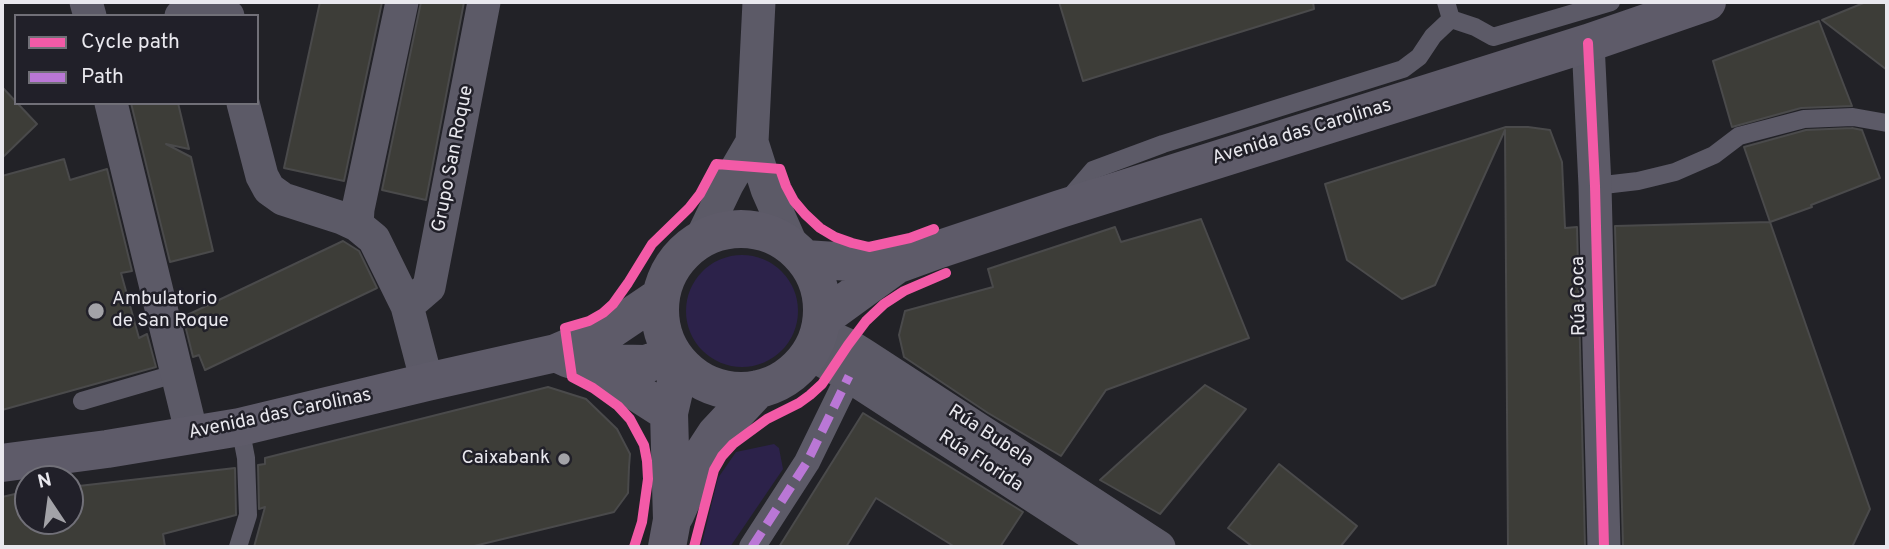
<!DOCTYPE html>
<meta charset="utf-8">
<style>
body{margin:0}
#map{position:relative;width:1889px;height:549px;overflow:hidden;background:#222227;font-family:Overpass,sans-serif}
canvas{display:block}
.frame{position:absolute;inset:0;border:4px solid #e9e8ee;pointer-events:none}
.legend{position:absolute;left:14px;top:14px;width:245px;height:91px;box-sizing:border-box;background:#212029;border:2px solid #717078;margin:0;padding:9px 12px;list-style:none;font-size:21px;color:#e9e8ee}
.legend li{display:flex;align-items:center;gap:14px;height:35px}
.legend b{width:35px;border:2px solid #717078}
.north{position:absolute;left:14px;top:465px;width:70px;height:70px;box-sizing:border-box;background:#212029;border:2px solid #717078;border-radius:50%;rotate:347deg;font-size:19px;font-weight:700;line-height:28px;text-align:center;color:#e9e8ee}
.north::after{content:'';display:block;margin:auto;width:24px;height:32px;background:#a3a3a8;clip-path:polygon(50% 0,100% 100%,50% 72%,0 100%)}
</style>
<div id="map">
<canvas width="1889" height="549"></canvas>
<div class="frame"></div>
<ul class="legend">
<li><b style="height:9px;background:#f35aa7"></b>Cycle path</li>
<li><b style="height:9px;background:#ba77d6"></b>Path</li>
</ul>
<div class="north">N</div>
</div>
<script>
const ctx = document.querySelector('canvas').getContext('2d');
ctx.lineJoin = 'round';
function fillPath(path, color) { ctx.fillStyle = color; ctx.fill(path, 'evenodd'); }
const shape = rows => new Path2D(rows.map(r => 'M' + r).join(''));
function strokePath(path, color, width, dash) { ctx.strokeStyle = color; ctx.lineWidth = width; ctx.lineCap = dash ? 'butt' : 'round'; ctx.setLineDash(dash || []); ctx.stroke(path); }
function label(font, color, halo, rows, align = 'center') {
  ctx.font = font + ' Overpass,sans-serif'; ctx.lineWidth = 5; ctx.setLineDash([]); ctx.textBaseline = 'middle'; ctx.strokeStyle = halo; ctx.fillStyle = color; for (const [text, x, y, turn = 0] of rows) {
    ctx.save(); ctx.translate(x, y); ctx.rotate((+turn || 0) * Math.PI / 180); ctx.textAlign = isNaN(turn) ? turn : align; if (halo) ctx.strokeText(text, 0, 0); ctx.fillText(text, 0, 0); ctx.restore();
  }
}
const green = shape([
 '686 311a56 56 0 1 1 112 0a56 56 0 1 1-112 0Z',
 [774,444,779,448,783,469,730,547,701,547,718,478,736,452]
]);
const building = shape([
 [320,2,382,2,344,181,284,168,320,2],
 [421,2,464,2,426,200,382,190,421,2],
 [1059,2,1313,2,1314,9,1083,81,1059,2],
 [1866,2,1887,2,1887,70,1822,20,1866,2],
 [1819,21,1852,106,1801,108,1732,127,1713,61,1819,21],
 [2,87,37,124,2,158,2,87],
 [131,103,178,103,189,149,166,144,191,157,213,251,170,262,131,103],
 [1506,127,1528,127,1550,130,1562,162,1565,228,1577,227,1585,547,1508,547,1505,130,1435,285,1402,299,1347,260,1325,184,1506,127],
 [1852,128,1862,130,1880,178,1811,205,1812,207,1770,222,1744,147,1806,130,1852,128],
 [64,159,70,180,107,169,132,271,121,273,139,338,147,334,156,367,2,410,2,176,64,159],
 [1201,219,1249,338,1106,390,1061,456,988,413,904,357,899,335,905,311,993,287,988,269,1115,227,1121,242,1201,219],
 [1770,222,1870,509,1852,547,1623,547,1615,226,1770,222],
 [343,241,359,251,377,288,205,370,199,355,193,357,183,317,343,241],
 [1205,385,1246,409,1160,514,1100,480,1205,385],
 [548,387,586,399,617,429,630,454,629,467,628,493,614,512,470,547,254,547,265,507,259,509,258,465,265,464,265,458,548,387],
 [863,413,1023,512,1000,547,955,547,876,498,846,547,779,547,863,413],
 [1279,464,1357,526,1340,547,1253,547,1228,528,1279,464],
 [235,468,236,515,163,534,165,547,2,547,2,497,28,491,28,521,70,521,70,487,235,468]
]);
const service = shape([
 [1446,2,1451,19],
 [1595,186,1638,181,1675,172,1714,155,1739,136,1804,119,1853,117,1887,123],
 [1069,198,1093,170,1163,144,1403,69,1419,57,1433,36,1451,19,1475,27,1493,37,1611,2],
 [82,401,178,373],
 [238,547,248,515,246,458,240,427]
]);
const pedestrian = shape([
 [752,547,807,462,849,376]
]);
const minor = shape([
 [86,2,90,16],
 [759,2,752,142,767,189,792,246],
 [181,16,194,6,206,5,217,7,228,16],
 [1588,43,1595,186,1604,547],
 [111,103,192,435],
 [243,103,262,176,269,189,283,199,342,218,357,225,374,239,407,306,427,382],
 [357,225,358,209,402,2],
 [702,237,727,185,752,142],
 [407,306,429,287,484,2],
 [819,332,848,345,864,355,1159,547],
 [809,353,849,376,1112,547]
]);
const primary = shape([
 '660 310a81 81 0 1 1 162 0a81 81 0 1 1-162 0Z',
 [805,259,896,265],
 [823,318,896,265,940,249,1060,209,1588,43,1707,2],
 [556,353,569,359,591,363,646,364,672,355],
 [591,363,669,413],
 [2,463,107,449,240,427,427,382,556,353,612,329,661,296],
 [675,515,701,457,716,434,758,389],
 [667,547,672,520,669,413,680,365]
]);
const quiet = shape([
 [752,547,807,462,849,376]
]);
const cycleway = shape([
 [1588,43,1595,186,1604,547],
 [634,547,642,522,648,479,647,461,644,445,630,419,618,406,593,388,572,377,565,328,589,321,603,313,613,304,628,283,652,244,689,208,700,194,716,164,780,169,786,186,794,201,805,214,820,228,835,237,852,243,869,247,910,238,934,229],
 [694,547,714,470,722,456,733,444,767,419,799,403,810,395,822,384,848,345,866,321,884,304,904,291,946,273]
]);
const markers = [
 [96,311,9,"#a3a3a8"],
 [564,459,7,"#a3a3a8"]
];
const streetNames = [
 ["Avenida das Carolinas",1302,133,-17],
 ["Grupo San Roque",454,159,-79],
 ["Rúa Coca",1580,296,-91],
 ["Avenida das Carolinas",280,415,-12],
 ["Rúa Bubela",990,437,33],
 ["Rúa Florida",980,462,33]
];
const poiNames = [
 ["Ambulatorio",112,300],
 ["de San Roque",112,322],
 ["Caixabank",550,459,"right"]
];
fillPath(green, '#2c224a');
fillPath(building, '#3d3d38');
strokePath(building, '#4a4a4b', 2);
strokePath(service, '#5c5a67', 18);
strokePath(pedestrian, '#5c5a67', 26);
strokePath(minor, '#5c5a67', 33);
strokePath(primary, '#5e5b69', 38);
strokePath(quiet, '#ba77d6', 9, [18, 9]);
strokePath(cycleway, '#f35aa7', 10);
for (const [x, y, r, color] of markers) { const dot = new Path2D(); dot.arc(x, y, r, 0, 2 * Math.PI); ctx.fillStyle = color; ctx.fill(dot); strokePath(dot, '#212029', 2.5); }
label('19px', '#e9e8ee', '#212029', streetNames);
label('19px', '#e9e8ee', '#212029', poiNames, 'left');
</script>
